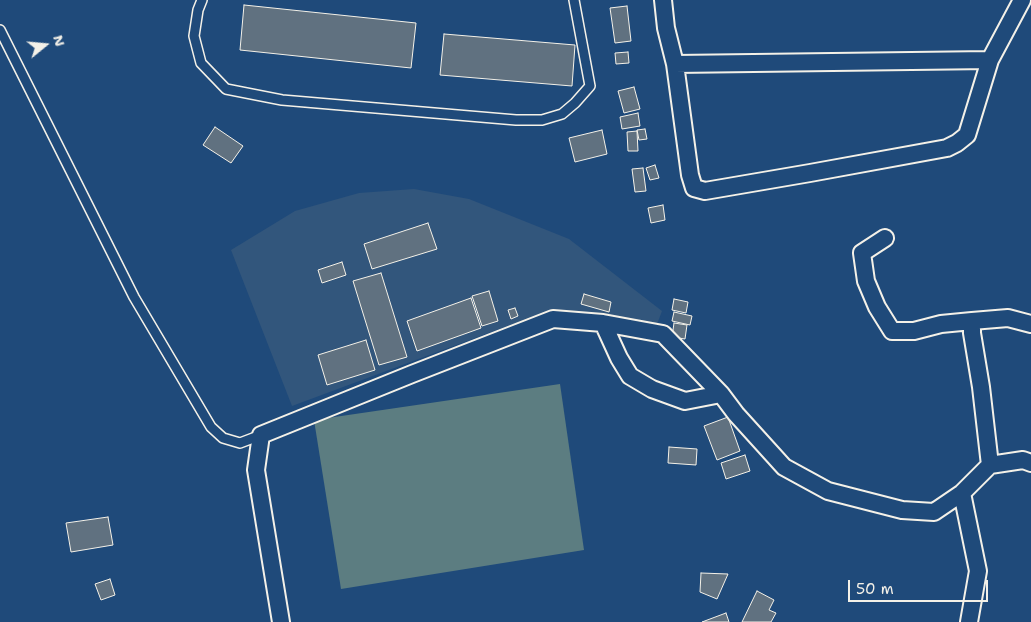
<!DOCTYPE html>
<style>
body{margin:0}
#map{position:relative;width:1031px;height:622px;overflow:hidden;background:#1f4a7a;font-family:"Shantell Sans",sans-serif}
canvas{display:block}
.north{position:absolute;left:20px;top:20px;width:50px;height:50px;-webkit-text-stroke:4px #1f4a7a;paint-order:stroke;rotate:73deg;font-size:14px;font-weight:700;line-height:20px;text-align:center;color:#f4f1e8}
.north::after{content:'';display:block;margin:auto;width:18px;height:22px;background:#f4f1e8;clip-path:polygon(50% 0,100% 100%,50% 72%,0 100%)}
.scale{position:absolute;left:848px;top:580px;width:140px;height:22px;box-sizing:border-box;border:2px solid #f4f1e8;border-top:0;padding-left:6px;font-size:15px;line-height:18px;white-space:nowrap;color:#f4f1e8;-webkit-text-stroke:4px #1f4a7a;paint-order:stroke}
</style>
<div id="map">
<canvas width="1031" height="622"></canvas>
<div class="north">N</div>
<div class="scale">50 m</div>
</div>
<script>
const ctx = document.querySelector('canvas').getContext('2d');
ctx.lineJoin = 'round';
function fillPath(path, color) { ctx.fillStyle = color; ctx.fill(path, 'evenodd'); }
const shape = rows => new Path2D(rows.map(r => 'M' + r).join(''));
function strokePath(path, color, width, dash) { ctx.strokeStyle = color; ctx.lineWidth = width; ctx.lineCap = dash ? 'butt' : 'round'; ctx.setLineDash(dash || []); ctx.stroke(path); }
const built = shape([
 [414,189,469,199,569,239,662,311,656,327,555,313,510,325,292,406,231,250,295,211,359,193]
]);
const green = shape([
 [560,384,584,550,341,589,314,420]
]);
const building = shape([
 [244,5,416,23,411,68,240,50,244,5],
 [627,6,631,41,615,43,610,8,627,6],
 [444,34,575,45,572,86,440,75,444,34],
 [628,52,629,63,616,64,615,53,628,52],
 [634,87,640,109,624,113,618,91,634,87],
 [638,113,640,126,622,129,620,117,638,113],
 [215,127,243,146,231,163,203,145,215,127],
 [645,129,647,139,639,140,637,130,645,129],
 [602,130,607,154,575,162,569,138,602,130],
 [637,131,638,151,628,151,627,132,637,131],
 [655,165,659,178,650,180,646,168,655,165],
 [643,168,646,191,635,192,632,169,643,168],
 [663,205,665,220,651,223,648,208,663,205],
 [428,223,437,249,372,269,364,244,428,223],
 [342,262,346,275,322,283,318,270,342,262],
 [381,273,407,357,379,365,353,281,381,273],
 [489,291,498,321,482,326,472,296,489,291],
 [584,294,611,302,609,312,581,304,584,294],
 [471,298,481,328,417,351,407,321,471,298],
 [674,299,688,302,686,313,672,310,674,299],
 [515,308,518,316,511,319,508,310,515,308],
 [674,312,692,316,690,325,672,321,674,312],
 [674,323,687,325,685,339,672,337,674,323],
 [366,340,375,370,327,385,318,355,366,340],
 [728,417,740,451,717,460,704,426,728,417],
 [669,447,697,449,696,465,668,463,669,447],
 [745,455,750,471,726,479,721,463,745,455],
 [108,517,113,545,71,552,66,523,108,517],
 [701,573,728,574,717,599,700,592,701,573],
 [110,579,115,595,101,600,95,584,110,579],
 [757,591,774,600,769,610,776,613,771,622,742,622,757,591],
 [726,613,729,622,702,622,726,613]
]);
const service = shape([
 [202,0,198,10,194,36,201,63,226,89,282,100,516,120,542,120,562,114,575,103,590,86,574,0],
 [0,30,134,297,211,427,223,438,240,443,261,435]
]);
const minor = shape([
 [663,0,666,28,675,64,690,175,694,188,705,191,810,173,947,148,957,143,967,135,990,60,1022,0],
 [675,64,990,60],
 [885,238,862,253,866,281,877,307,892,331,914,331,941,324,972,321,972,333,981,387,990,465],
 [972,321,1008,318,1031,324],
 [603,323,619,358,630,376,652,389,685,401,721,394],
 [962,493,978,571,969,622],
 [281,622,256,470,261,435,412,374,553,319,603,323,663,334,721,394,736,414,784,467,828,491,902,510,934,512,962,493,990,465,1023,460,1031,463]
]);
fillPath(built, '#32567c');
fillPath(green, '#5c7d81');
fillPath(building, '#607180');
strokePath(building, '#f4f1e8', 1);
strokePath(service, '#f4f1e8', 12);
strokePath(minor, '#f4f1e8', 20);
strokePath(service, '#1f4a7a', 9);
strokePath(minor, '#1f4a7a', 16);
</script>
